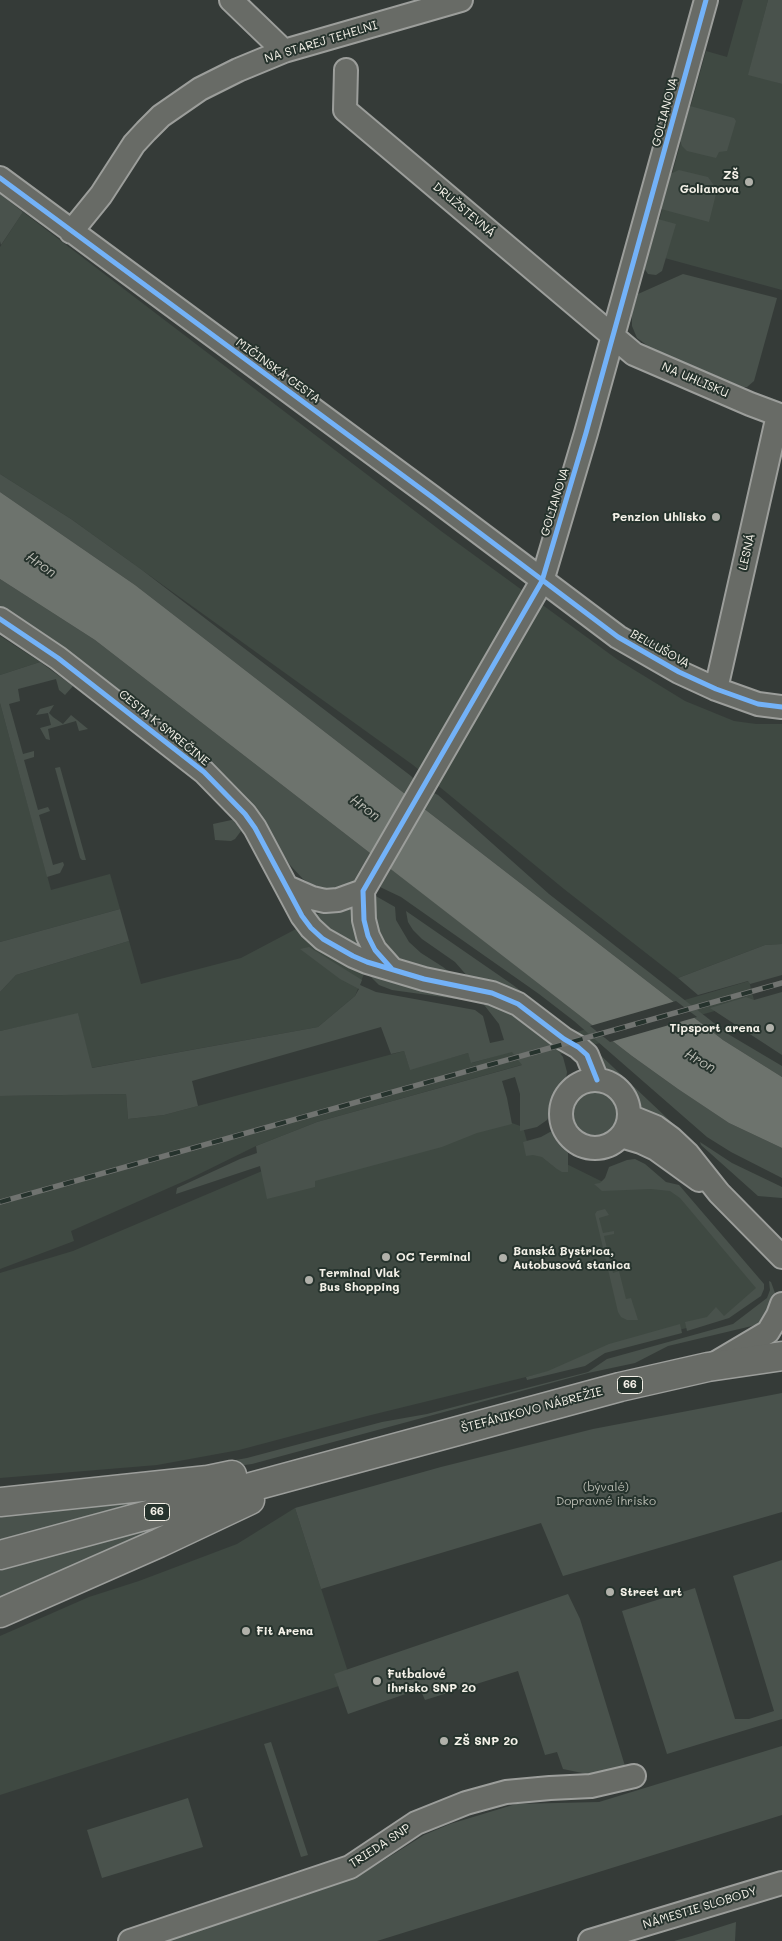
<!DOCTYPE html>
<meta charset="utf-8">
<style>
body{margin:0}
canvas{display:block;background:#353b38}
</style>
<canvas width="782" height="1941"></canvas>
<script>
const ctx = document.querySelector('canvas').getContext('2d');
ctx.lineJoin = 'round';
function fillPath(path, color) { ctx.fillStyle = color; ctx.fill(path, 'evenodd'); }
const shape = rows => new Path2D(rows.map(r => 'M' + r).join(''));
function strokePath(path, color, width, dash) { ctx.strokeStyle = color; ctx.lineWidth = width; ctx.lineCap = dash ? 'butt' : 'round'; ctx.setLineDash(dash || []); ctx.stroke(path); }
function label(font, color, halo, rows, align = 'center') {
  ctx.font = font + ' Mali,sans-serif'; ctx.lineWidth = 4; ctx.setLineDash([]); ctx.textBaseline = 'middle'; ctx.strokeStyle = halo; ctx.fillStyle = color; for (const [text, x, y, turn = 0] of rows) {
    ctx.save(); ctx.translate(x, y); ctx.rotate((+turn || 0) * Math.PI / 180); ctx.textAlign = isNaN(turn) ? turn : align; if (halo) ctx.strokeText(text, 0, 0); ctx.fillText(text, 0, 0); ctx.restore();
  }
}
const built = shape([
 [743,0,768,0,749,74,782,84,782,290,650,254,706,51,727,57],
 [23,212,441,531,618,660,685,701,734,721,756,724,782,724,782,944,765,945,678,978,564,889,413,765,71,519,0,474,0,247],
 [0,636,40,662,0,675],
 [0,703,51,890,110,874,120,909,0,942],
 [296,929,324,951,364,974,355,996,318,1027,91,1068,78,1014,0,1031,0,992,16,975,129,941,141,984,241,958],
 [749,981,754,1000,317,1122,256,1146,189,1179,71,1231,74,1241,0,1269,0,1096,126,1094,128,1119,164,1115,404,1051,410,1069,468,1053,472,1063],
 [509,1122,523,1127,528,1145,609,1185,671,1186,761,1288,728,1317,603,1350,579,1364,367,1416,239,1450,157,1465,0,1478,0,1273,73,1251,300,1155],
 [295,1508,347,1669,342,1685,0,1795,0,1636,89,1597,139,1581,237,1544]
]);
const green = shape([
 [768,0,782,0,782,84,748,75],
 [690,106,734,118,736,121,727,151,719,152,716,158,687,151,682,146,680,141],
 [679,170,708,177,717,190,709,222,661,209,670,174],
 [0,194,23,212,1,245,0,241],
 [658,219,676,224,662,271,656,275,648,274,644,268],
 [683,274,777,298,754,381,747,387,743,387,652,349,637,338,632,326,632,313,638,294],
 [0,474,71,519,142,570,411,776,421,787,438,795,549,894,728,1034,782,1066,782,1077,723,1040,135,585,0,492],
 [0,579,95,640,370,853,353,882,337,890,321,890,303,879,290,865,254,811,0,609],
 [40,662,73,686,65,695,59,690,56,679,18,689,20,701,9,704,23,754,34,751,34,757,24,760,38,810,48,807,50,811,39,815,53,865,63,862,64,865,60,873,47,877,0,703,0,675],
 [54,705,49,713,53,717,63,724,71,715,88,729,79,731,76,721,48,729,50,740,46,739,40,728,51,725,48,713,36,715,40,709],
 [60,767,86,860,82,860,80,858,55,768],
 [236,819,241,831,235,839,231,841,215,840,213,824],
 [390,868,632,1056,678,1089,729,1123,782,1148,782,1178,731,1152,707,1137,574,1021,539,994,401,897,380,887],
 [374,895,395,907,396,920,409,942,421,953,443,967,452,974,402,963,390,954,375,928],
 [352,907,353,909,361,947,358,947,332,931,316,918,317,914],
 [120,909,129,941,16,975,0,992,0,942],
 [406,911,513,985,562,1022,595,1050,685,1135,690,1145,636,1107,629,1091,617,1078,608,1075,469,978,455,962,422,939,413,930,408,922],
 [782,944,782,975,750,984,748,981,698,995,678,978,765,945],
 [309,947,362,980,360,985,376,992,475,1010,483,1016,490,1043,504,1040,499,1024,481,1001,483,999,506,1010,550,1041,563,1057,567,1072,565,1084,547,1120,537,1127,520,1131,520,1094,515,1077,502,1081,507,1098,512,1124,477,1133,442,1147,315,1181,315,1187,267,1199,260,1166,176,1194,177,1188,240,1159,257,1153,256,1146,317,1122,522,1065,512,1052,471,1063,468,1053,410,1070,404,1051,391,1054,381,1027,192,1081,198,1106,164,1115,128,1119,126,1094,0,1096,0,1031,78,1013,92,1068,318,1027,355,996,359,989,340,979,300,949],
 [369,975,400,984,462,993,471,1001,392,990,379,985],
 [782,992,782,1055,710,1008,746,997,754,1000],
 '572 1114a23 23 0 1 1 46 0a23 23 0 1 1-46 0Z',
 [550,1132,558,1133,565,1146,568,1153,568,1172,562,1172,557,1169,542,1157,533,1155,526,1156,523,1142,541,1137],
 [700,1142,732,1163,782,1187,782,1198,758,1196,701,1145],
 [635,1159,645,1164,666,1182,679,1185,764,1284,764,1289,761,1296,729,1318,687,1331,685,1322,707,1317,716,1307,724,1316,756,1288,680,1198,670,1191,651,1189,602,1191,594,1184,600,1183,605,1178,609,1167,627,1160],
 [605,1209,609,1215,599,1218,603,1233,614,1231,614,1234,604,1236,613,1273,619,1271,626,1299,631,1298,638,1320,627,1320,621,1317,618,1312,595,1214,597,1211],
 [769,1281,771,1282,775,1293,774,1305,769,1316,756,1325,668,1346,635,1363,588,1373,252,1464,215,1469,168,1472,247,1458,382,1422,427,1414,588,1372,607,1359,733,1324,767,1298,770,1290],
 [680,1324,682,1333,605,1353,585,1366,527,1380,526,1377,548,1371,609,1344],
 [782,1393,782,1512,563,1576,541,1523,321,1589,295,1508,441,1467,593,1429],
 [172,1493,0,1541,0,1512],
 [184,1518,0,1604,0,1571],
 [782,1560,782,1719,667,1754,622,1611,695,1588,735,1719,749,1719,774,1711,733,1576],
 [568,1594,580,1619,625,1766,592,1775,563,1769,557,1752,545,1755,518,1671,425,1700,420,1689,348,1714,334,1674],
 [271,1742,308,1855,301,1857,264,1744],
 [782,1746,782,1815,377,1941,130,1941,299,1896,359,1876,424,1835,450,1824,516,1804,599,1802],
 [188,1798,203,1847,102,1878,87,1830],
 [736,1922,735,1941,674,1941,692,1936]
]);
const water = shape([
 [0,492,135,585,723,1040,782,1077,782,1148,729,1123,678,1089,632,1056,95,640,0,579]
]);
const pier = shape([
 [676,1001,697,1017,610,1042,590,1026]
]);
const minor = shape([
 [231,0,284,51],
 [346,70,345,110,634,354,750,404,782,416],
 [0,178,432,497,618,637,679,672,716,689,758,704,782,707],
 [71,232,101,195,134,144,146,131,161,116,200,89,238,70,284,51,461,0],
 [0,619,58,658,204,772,245,814,255,828,302,916,311,928,323,939,353,956,367,962,424,979,492,993,518,1004,564,1039,578,1047,587,1055,597,1080],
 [716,689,778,415],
 [287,887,312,898,325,901,338,900,363,891],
 [391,968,375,950,368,936,364,920,363,891,542,581,586,433,706,0],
 '561 1114a34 34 0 1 1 68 0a34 34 0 1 1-68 0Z',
 [629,1116,656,1127,671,1138,688,1154,719,1193,782,1257],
 [621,1136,641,1142,656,1149,699,1180],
 [714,1364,768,1332,778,1315,782,1304],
 [130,1941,350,1867,416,1823,466,1803,506,1792,550,1788,591,1786,634,1776],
 [590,1941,782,1883]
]);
const major = shape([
 [0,1502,208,1480,232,1475],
 [0,1555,620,1387,708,1367,782,1356],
 [0,1613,159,1543,250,1500]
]);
const rail = shape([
 [0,1202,782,983]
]);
const cycleway = shape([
 [0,178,432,497,618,637,679,672,716,689,758,704,782,707],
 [0,619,58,658,204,772,245,814,255,828,302,916,311,928,323,939,353,956,367,962,424,979,492,993,518,1004,564,1039,578,1047,587,1055,597,1080],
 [391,968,375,950,368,936,364,920,363,891,542,581,586,433,706,0]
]);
const markers = [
 [749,182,5,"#b1b1aa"],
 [716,517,5,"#b1b1aa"],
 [770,1028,5,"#b1b1aa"],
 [386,1257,5,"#b1b1aa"],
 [503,1258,5,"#b1b1aa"],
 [309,1280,5,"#b1b1aa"],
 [610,1592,5,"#b1b1aa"],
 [246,1631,5,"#b1b1aa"],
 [377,1681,5,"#b1b1aa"],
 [444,1741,5,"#b1b1aa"]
];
const shields = [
 [630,1385,25],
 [157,1512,25]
];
const shieldNames = [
 ["66",630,1385],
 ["66",157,1512]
];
const streetNames = [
 ["NA STAREJ TEHELNI",321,42,-17],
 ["GOLIANOVA",665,112,-75],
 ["DRUŽSTEVNÁ",464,210,40],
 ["MIČINSKÁ CESTA",278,371,36],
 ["NA UHLISKU",695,380,23],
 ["GOLIANOVA",555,502,-73],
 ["LESNÁ",747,552,-77],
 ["BELLUŠOVA",660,649,29],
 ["CESTA K SMREČINE",164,728,39],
 ["ŠTEFÁNIKOVO NÁBREŽIE",532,1410,-15],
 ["TRIEDA SNP",380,1846,-33],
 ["NÁMESTIE SLOBODY",700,1908,-17]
];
const poiNames = [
 ["ZŠ",739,175,"right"],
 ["Golianova",739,189,"right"],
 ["Penzion Uhlisko",706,517,"right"],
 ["Tipsport arena",760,1028,"right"],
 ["Banská Bystrica,",513,1251],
 ["Autobusová stanica",513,1265],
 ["OC Terminal",396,1257],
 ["Terminal Vlak",319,1273],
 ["Bus Shopping",319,1287],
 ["Street art",620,1592],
 ["Fit Arena",256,1631],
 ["Futbalové",387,1674],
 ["ihrisko SNP 20",387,1688],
 ["ZŠ SNP 20",454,1741]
];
const parkNames = [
 ["(bývalé)",606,1487],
 ["Dopravné ihrisko",606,1501]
];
const waterNames = [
 ["Hron",41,565,34],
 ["Hron",365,808,36],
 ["Hron",700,1061,30]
];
fillPath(built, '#3f4942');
fillPath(green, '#49524c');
fillPath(water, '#6d736d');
fillPath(pier, '#353b38');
strokePath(minor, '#9c9e9b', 26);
strokePath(major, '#9c9e9b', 31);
strokePath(minor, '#686b66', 22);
strokePath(major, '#686b66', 28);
strokePath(rail, '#707370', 5.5);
strokePath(rail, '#26332d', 4, [11]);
strokePath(cycleway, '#73b2f8', 5);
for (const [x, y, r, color] of markers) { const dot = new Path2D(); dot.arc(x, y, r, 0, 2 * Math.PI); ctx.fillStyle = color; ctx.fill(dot); strokePath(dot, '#26332d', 2); }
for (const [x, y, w] of shields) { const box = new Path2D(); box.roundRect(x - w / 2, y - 8.5, w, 17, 4); ctx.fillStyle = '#26332d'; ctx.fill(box); strokePath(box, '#f4f1e8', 1); }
label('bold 11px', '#f4f1e8', null, shieldNames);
label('12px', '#f4f1e8', '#26332d', streetNames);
label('bold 12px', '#f4f1e8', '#26332d', poiNames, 'left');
label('12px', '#b9bbb2', '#26332d', parkNames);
label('italic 14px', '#babbb3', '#26332d', waterNames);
</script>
